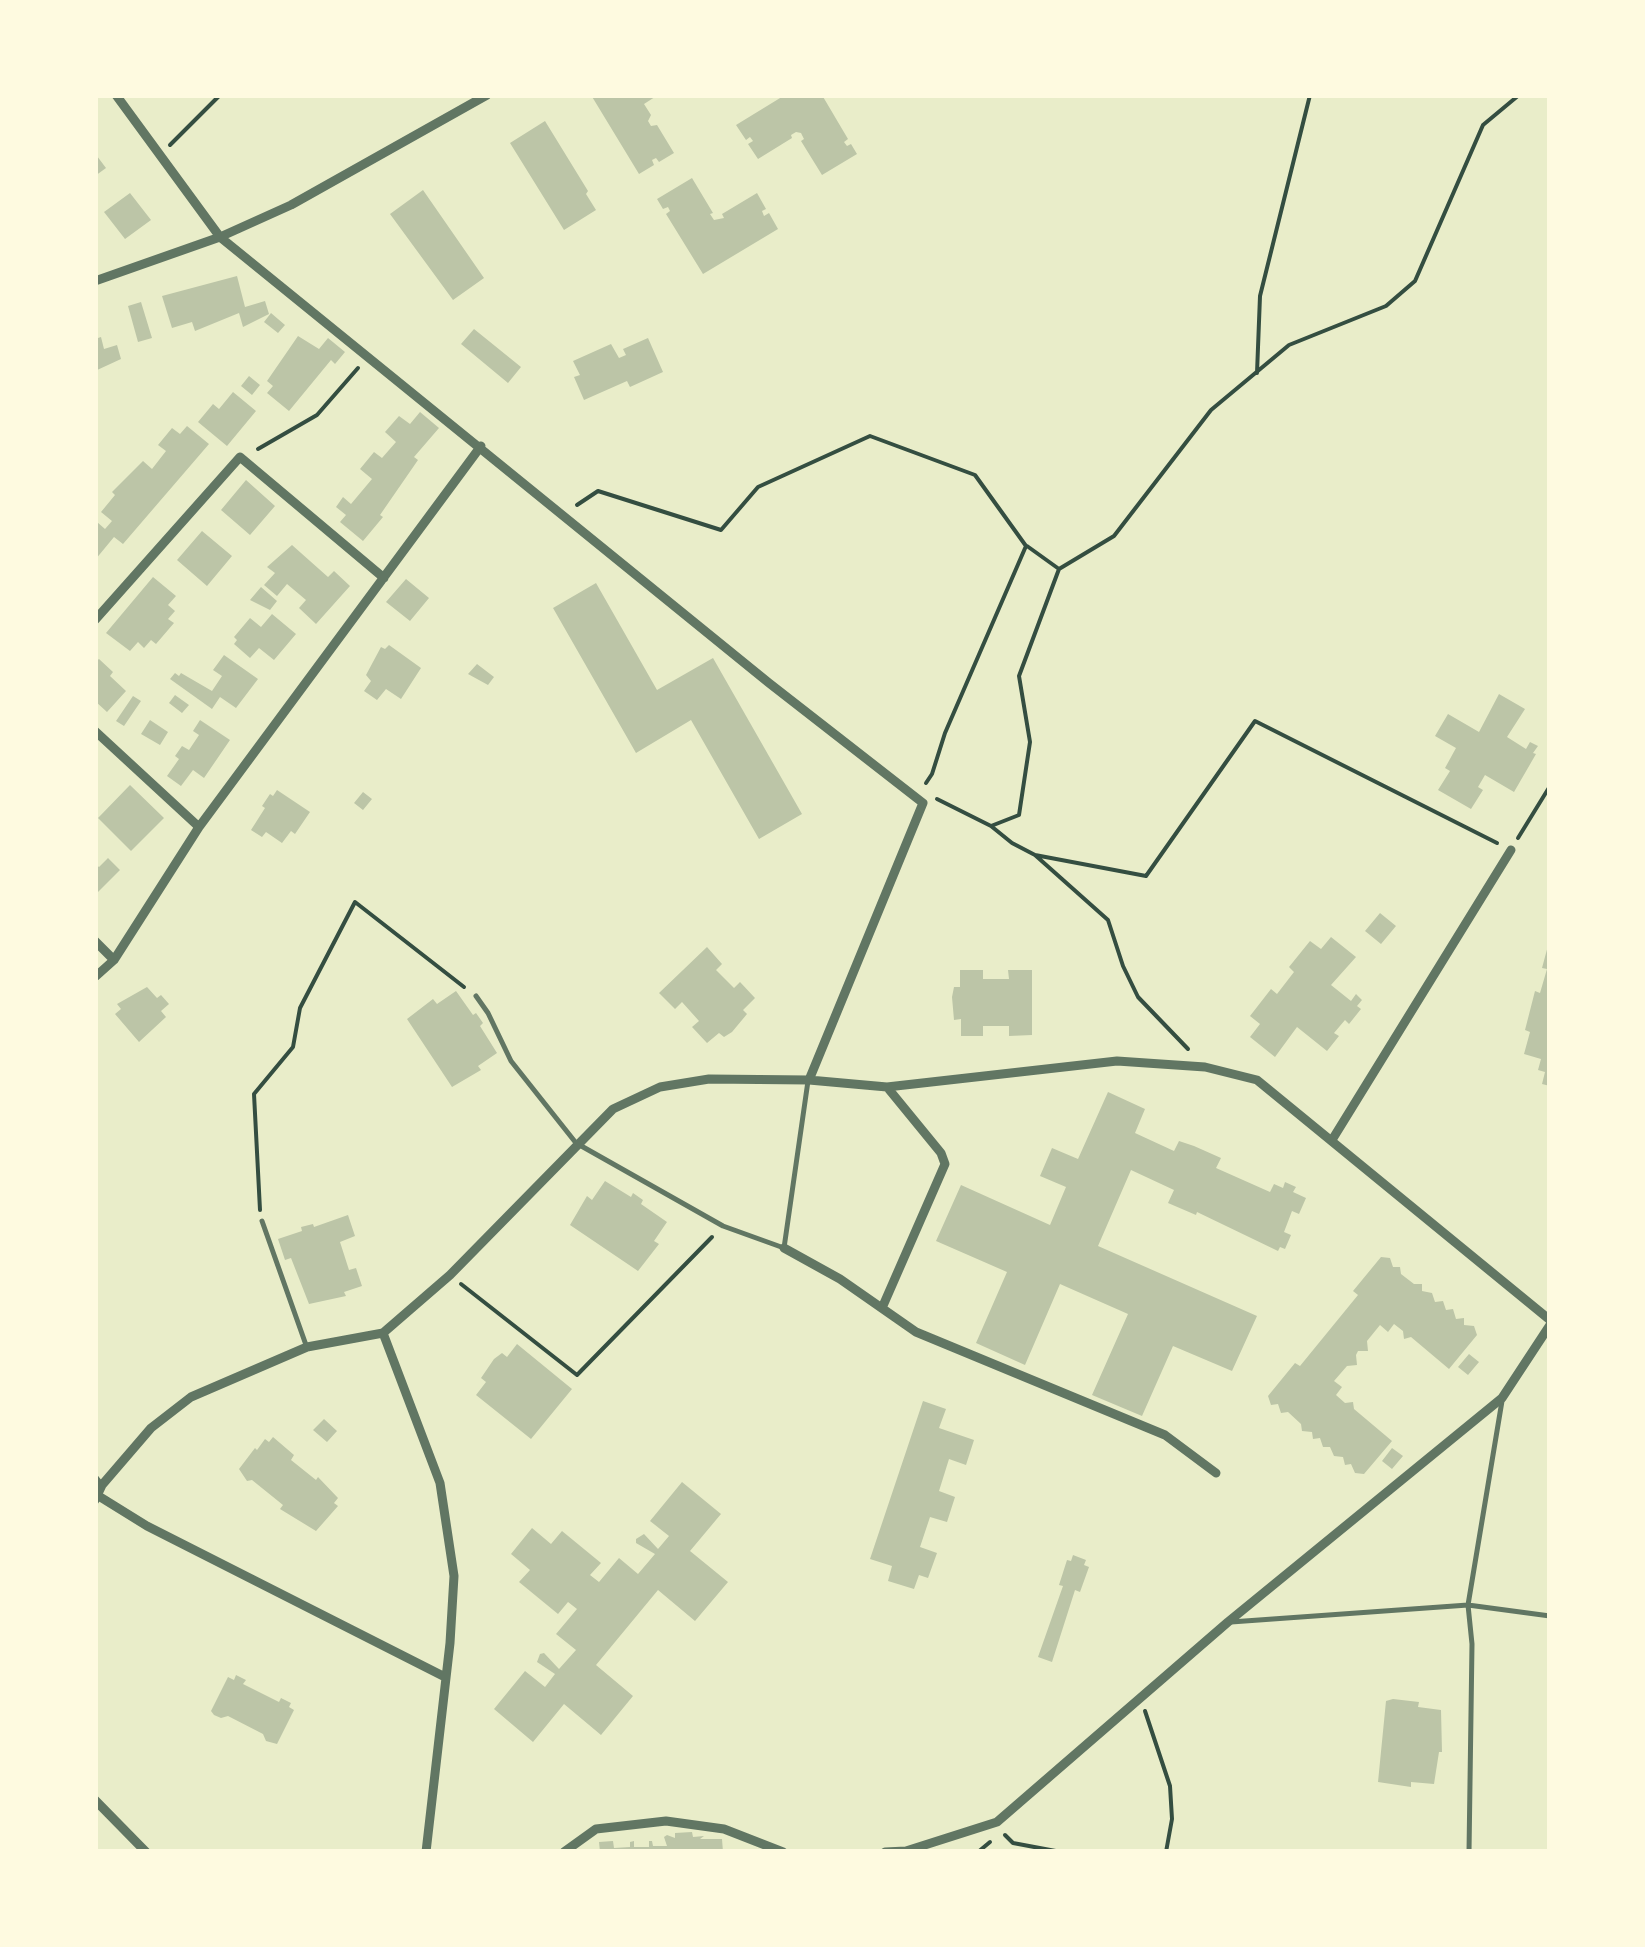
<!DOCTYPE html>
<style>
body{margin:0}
#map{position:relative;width:1645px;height:1947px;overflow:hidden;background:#e9edc9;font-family:"Asap Condensed",sans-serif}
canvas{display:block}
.frame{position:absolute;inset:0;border:98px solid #fefae0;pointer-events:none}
</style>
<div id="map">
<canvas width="1645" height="1947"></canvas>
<div class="frame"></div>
</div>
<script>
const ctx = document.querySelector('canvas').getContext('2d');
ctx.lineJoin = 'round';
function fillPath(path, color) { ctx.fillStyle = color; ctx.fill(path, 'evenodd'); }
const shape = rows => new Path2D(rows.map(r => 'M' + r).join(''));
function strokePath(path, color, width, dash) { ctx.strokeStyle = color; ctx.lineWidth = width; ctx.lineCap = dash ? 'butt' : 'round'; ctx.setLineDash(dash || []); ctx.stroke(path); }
const building = shape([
 [591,95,658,95,644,104,651,115,648,121,651,126,657,125,674,153,659,162,656,158,652,160,654,165,639,174],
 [785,95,822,95,848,139,844,142,847,146,851,144,857,154,822,175,801,141,804,139,801,133,796,132,791,135,792,138,758,159,748,144,753,141,750,137,746,140,736,125],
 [545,121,588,191,586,194,596,210,564,230,510,143],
 [97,156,106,168,95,176,95,157],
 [692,178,713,213,710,214,714,220,724,218,722,214,757,193,766,209,762,211,764,216,769,213,778,229,703,274,666,214,670,211,668,207,663,209,657,199],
 [423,190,484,278,453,300,390,214],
 [130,193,151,220,125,239,104,212],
 [237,276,245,307,265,301,269,314,243,327,239,313,195,331,192,322,172,328,162,296],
 [141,302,152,338,138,342,128,306],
 [271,313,285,325,278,333,264,322],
 [474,329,521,367,508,383,461,344],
 [298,336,319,349,328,338,345,352,335,364,331,360,289,411,267,393,273,386,267,381],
 [101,337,104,349,117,345,121,359,95,371,95,339],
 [648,338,663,372,630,387,627,381,584,400,574,377,580,375,573,361,611,344,619,358,626,355,623,349],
 [249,376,260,385,252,395,241,386],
 [233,392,256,411,227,446,198,422,213,404,219,409],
 [420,412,439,428,414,457,418,460,380,515,383,517,363,541,340,522,346,515,336,507,343,497,351,504,372,479,360,469,374,452,382,458,396,442,385,432,399,416,410,424],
 [187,426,209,444,123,544,114,537,95,560,95,526,97,522,105,529,112,521,101,512,115,495,112,492,143,461,152,469,166,451,158,445,172,428,180,434],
 [246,480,275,506,250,535,221,510],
 [202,531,232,556,207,586,177,560],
 [292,545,328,577,334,571,350,586,316,624,299,608,306,600,287,584,277,596,264,585,275,573,267,567],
 [153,577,176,596,168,605,175,611,168,619,174,623,156,644,151,640,144,648,138,642,130,651,106,633],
 [406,579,429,598,410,621,386,602],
 [596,583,657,690,713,658,802,814,759,839,691,720,636,753,553,608],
 [261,587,277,601,270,610,250,600],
 [272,614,296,634,274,660,259,648,250,658,234,644,237,640,234,637,250,618,261,627],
 [389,645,421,668,401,699,386,689,377,700,364,691,371,681,366,675,381,647,385,649],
 [224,655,258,679,236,708,220,697,212,709,170,679,175,673,179,676,181,673,212,691,222,676,213,670],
 [99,659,113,672,110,676,126,691,107,712,95,701,95,662],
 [477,664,494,677,488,685,468,674],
 [1499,694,1525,709,1507,737,1526,749,1530,742,1538,746,1533,753,1536,754,1514,792,1485,775,1478,787,1483,790,1471,809,1438,790,1450,771,1445,768,1456,748,1435,736,1448,714,1479,732],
 [175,695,189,705,182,713,169,703],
 [133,696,141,701,124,726,116,721],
 [150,720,168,732,160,745,141,734],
 [200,720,230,740,204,778,193,770,181,786,167,776,179,759,175,756,182,746,189,750,199,735,193,731],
 [130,785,164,818,131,851,98,818],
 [277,790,310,812,295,834,291,831,282,843,266,832,262,837,251,830,265,808,262,806,270,794,273,796],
 [363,792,372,799,363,810,354,803],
 [108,858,120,870,95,895,95,864,99,867],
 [1380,913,1396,926,1381,944,1365,931],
 [1331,937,1356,957,1331,985,1351,1001,1356,994,1362,1000,1357,1006,1361,1009,1349,1024,1345,1020,1334,1033,1339,1036,1327,1051,1297,1027,1275,1057,1250,1037,1260,1024,1250,1016,1271,989,1277,994,1294,972,1289,967,1310,941,1321,949],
 [1549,942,1550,943,1550,1086,1542,1084,1545,1072,1538,1070,1541,1059,1524,1054,1530,1032,1525,1030,1535,991,1540,993,1547,969,1542,968],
 [707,947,722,964,716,970,734,988,740,982,755,998,743,1010,747,1014,732,1032,724,1037,719,1033,707,1043,692,1027,699,1021,682,1002,675,1009,659,993],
 [960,970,983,970,983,979,1009,979,1008,970,1032,970,1032,1035,1009,1036,1009,1026,983,1026,983,1036,961,1036,961,1019,954,1020,952,997,954,987,960,987],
 [147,987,157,998,161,995,169,1004,161,1011,166,1017,139,1042,115,1014,121,1009,117,1004],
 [456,991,473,1015,476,1013,483,1023,480,1026,497,1053,478,1066,481,1070,452,1087,407,1019,433,999,437,1004],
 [1108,1092,1145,1109,1135,1133,1174,1151,1179,1141,1194,1146,1221,1158,1216,1168,1270,1192,1274,1184,1283,1188,1285,1182,1296,1187,1293,1192,1306,1198,1299,1214,1292,1211,1284,1232,1291,1235,1285,1249,1280,1247,1278,1251,1197,1212,1196,1215,1168,1203,1174,1190,1131,1170,1098,1246,1257,1316,1232,1371,1173,1346,1142,1416,1092,1395,1128,1314,1060,1284,1025,1365,976,1343,1007,1272,936,1241,961,1185,1050,1225,1066,1187,1040,1176,1052,1148,1078,1159],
 [605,1181,631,1197,633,1193,643,1200,641,1204,667,1222,654,1241,659,1244,638,1271,570,1225,587,1196,592,1200],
 [348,1215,355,1236,340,1242,349,1270,356,1268,362,1286,344,1292,346,1296,309,1304,291,1258,285,1260,278,1239,302,1231,301,1227,313,1224,314,1227],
 [1381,1257,1390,1258,1393,1267,1400,1267,1401,1274,1414,1284,1422,1284,1422,1291,1432,1293,1435,1302,1443,1301,1446,1310,1453,1309,1456,1319,1464,1318,1464,1325,1474,1326,1477,1335,1449,1369,1411,1337,1404,1339,1403,1331,1394,1324,1388,1332,1380,1325,1367,1341,1368,1351,1358,1351,1356,1355,1357,1365,1347,1366,1334,1381,1342,1387,1336,1395,1345,1403,1353,1402,1354,1409,1392,1441,1364,1474,1355,1473,1351,1464,1345,1465,1343,1457,1334,1456,1330,1447,1323,1447,1320,1438,1313,1439,1312,1432,1302,1431,1301,1424,1288,1412,1281,1413,1278,1404,1271,1405,1268,1396,1295,1363,1300,1366,1358,1295,1353,1291],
 [517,1344,572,1389,531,1439,476,1395,486,1382,481,1378,494,1359,502,1353,507,1357],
 [1469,1354,1479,1362,1468,1375,1458,1367],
 [923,1401,946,1409,939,1428,974,1440,966,1465,949,1459,939,1491,955,1497,947,1522,930,1517,920,1547,937,1553,928,1578,919,1575,914,1589,888,1581,892,1566,870,1559],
 [324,1419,337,1431,327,1442,313,1430],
 [273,1437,294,1455,291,1460,316,1480,318,1477,338,1498,334,1503,338,1506,316,1531,280,1509,283,1505,252,1480,247,1481,239,1469,255,1448,257,1450,265,1439,269,1442],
 [1392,1448,1403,1456,1392,1469,1382,1461],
 [682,1482,721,1514,690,1551,728,1582,695,1621,658,1590,596,1665,633,1696,601,1735,564,1704,533,1742,494,1709,525,1671,545,1687,555,1674,537,1662,540,1654,544,1653,559,1669,576,1650,556,1634,577,1609,568,1602,558,1614,519,1582,530,1570,511,1554,532,1528,551,1544,562,1531,601,1563,590,1575,599,1582,619,1558,638,1574,655,1554,636,1543,636,1539,644,1534,658,1549,669,1536,650,1521],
 [1073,1555,1086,1560,1084,1565,1089,1567,1080,1592,1075,1590,1052,1662,1038,1657,1063,1586,1059,1585,1067,1560,1071,1561],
 [236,1675,246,1680,243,1684,279,1702,281,1698,291,1703,289,1707,294,1710,277,1744,266,1741,263,1734,228,1716,221,1718,214,1715,211,1711,228,1677,234,1680],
 [1393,1699,1419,1702,1418,1707,1441,1710,1442,1752,1439,1752,1434,1784,1411,1782,1411,1787,1378,1782,1386,1701],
 [692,1832,693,1837,704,1836,700,1839,722,1839,723,1852,600,1852,599,1842,613,1841,614,1848,630,1847,630,1842,634,1841,634,1847,649,1847,649,1841,652,1841,653,1846,667,1846,664,1837,667,1835,675,1838,675,1833]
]);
const path = shape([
 [170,145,220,95],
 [1257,373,1260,296,1310,95],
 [258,449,317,415,358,368],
 [577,505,598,491,721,530,758,487,870,436,975,475,1026,546,945,733,932,774,926,783],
 [1027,546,1059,569],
 [937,799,991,826,1019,815,1030,742,1019,676,1059,569,1114,536,1211,410,1289,345,1386,306,1415,281,1483,125,1519,95],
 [991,826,1012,843,1035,855,1108,920,1123,966,1138,997,1188,1049],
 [1518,838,1550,786],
 [1035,855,1146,876,1255,721,1497,843],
 [260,1210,254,1094,293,1047,300,1008,355,902,464,987],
 [461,1284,577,1375,712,1237],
 [1145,1711,1170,1786,1172,1819,1166,1852],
 [1005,1835,1013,1843,1061,1852],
 [978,1852,990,1842]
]);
const service = shape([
 [476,996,488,1013,511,1061,576,1143,723,1226,784,1248,808,1081],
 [262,1221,306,1345],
 [95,1476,102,1485],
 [1231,1622,1468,1605,1550,1616],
 [1469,1852,1472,1644,1468,1605,1502,1401]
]);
const minor = shape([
 [116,95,220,237,769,683,923,803,809,1080],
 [95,281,220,237,291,205,487,95],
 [95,620,240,457,384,578],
 [95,731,199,827],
 [95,941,114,960],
 [95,977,114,960,199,827,481,446],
 [1332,1140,1511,850],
 [784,1248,840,1279,916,1332,1165,1435,1216,1473],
 [882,1308,945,1164,941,1153,887,1087],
 [383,1333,440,1483,454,1576,450,1643,426,1852],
 [97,1495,147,1526,445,1677],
 [95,1500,102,1485,151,1428,191,1397,307,1347,383,1333,450,1275,613,1109,660,1087,709,1079,809,1080,887,1087,1117,1061,1205,1067,1257,1080,1550,1320],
 [95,1800,146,1852],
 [564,1852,596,1829,666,1821,724,1829,783,1852],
 [885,1852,906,1851,997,1822,1228,1622,1502,1398,1550,1325]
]);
fillPath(building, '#bcc5a7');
strokePath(path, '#344e41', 4);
strokePath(service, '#617663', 5);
strokePath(minor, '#617663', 9);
</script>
